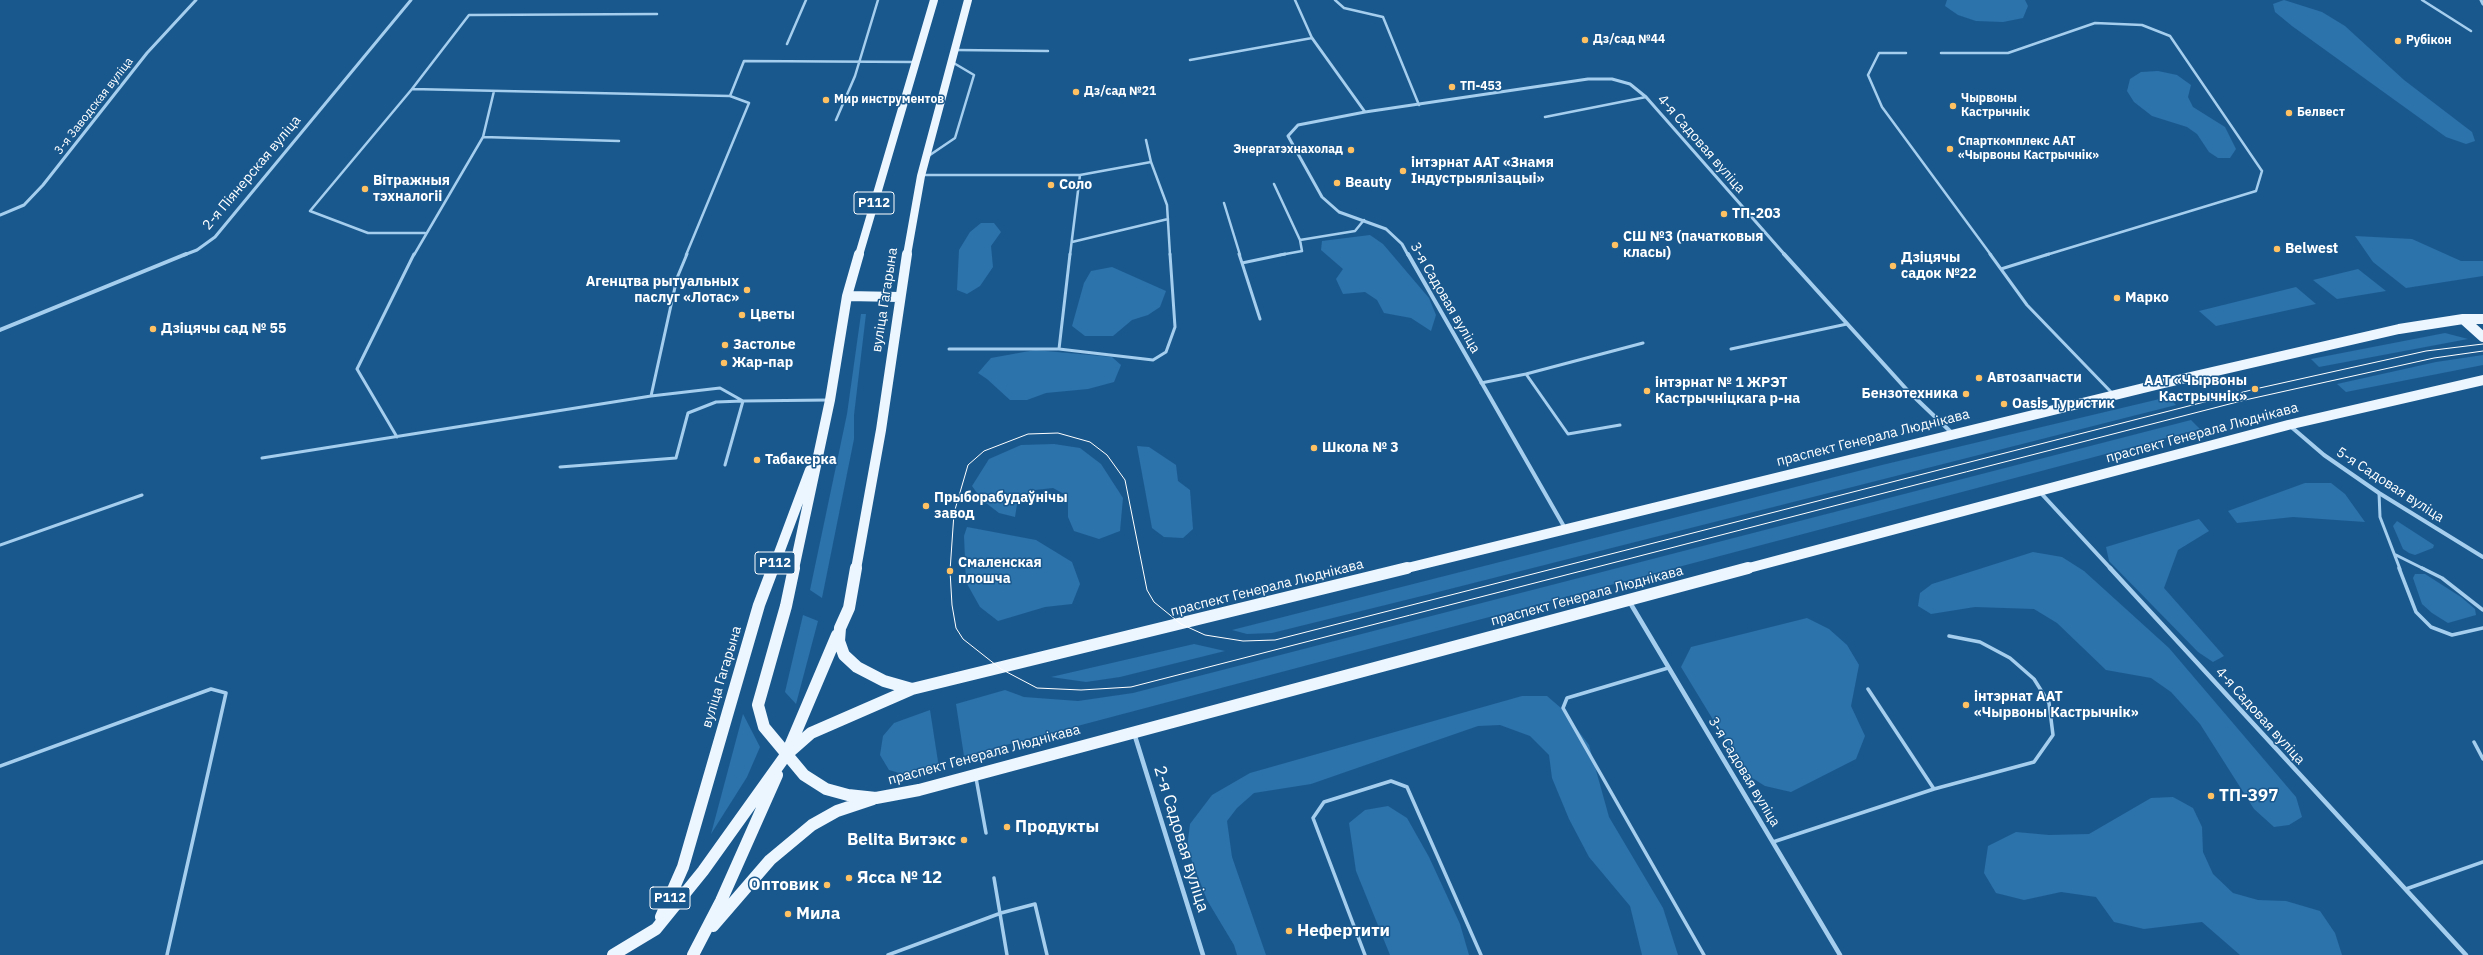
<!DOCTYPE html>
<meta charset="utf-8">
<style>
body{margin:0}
canvas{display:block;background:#19588d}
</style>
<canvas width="2483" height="955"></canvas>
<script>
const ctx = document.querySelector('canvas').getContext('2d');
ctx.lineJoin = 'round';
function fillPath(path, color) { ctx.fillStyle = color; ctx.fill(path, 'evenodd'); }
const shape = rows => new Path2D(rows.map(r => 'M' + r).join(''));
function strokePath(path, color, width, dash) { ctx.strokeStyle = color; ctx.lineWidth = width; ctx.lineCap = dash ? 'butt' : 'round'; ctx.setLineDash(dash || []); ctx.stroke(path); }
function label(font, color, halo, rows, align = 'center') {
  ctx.font = font + ' "IBM Plex Sans",sans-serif'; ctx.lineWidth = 3; ctx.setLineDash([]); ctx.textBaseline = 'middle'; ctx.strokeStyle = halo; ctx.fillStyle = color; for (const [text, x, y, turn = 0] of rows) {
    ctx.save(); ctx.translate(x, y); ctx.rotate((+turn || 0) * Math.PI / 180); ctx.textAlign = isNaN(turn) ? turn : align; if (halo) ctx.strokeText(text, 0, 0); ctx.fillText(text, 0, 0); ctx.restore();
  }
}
const green = shape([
 [1947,0,2025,0,2028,6,2023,18,2003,22,1976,21,1958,15,1945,6],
 [2284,0,2322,12,2345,26,2404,80,2472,132,2475,141,2466,144,2446,137,2292,26,2275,12,2273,4],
 [2158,71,2177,75,2191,85,2188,97,2193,107,2225,127,2236,149,2230,158,2218,158,2209,152,2197,134,2187,127,2152,116,2134,102,2127,91,2130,79,2141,72],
 [981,223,994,223,1001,232,991,246,993,267,980,286,967,294,957,290,959,250,970,232],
 [1370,235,1383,244,1429,298,1436,315,1431,331,1411,318,1384,313,1377,300,1365,292,1343,294,1336,279,1343,269,1321,250,1322,241],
 [2355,236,2412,239,2461,261,2483,261,2483,276,2406,288,2373,262],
 [1112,267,1166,291,1160,307,1148,315,1132,320,1113,336,1085,336,1072,326,1084,283,1091,271],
 [2358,269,2386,291,2337,299,2313,280],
 [2296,287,2316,304,2216,326,2199,311],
 [861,314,866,314,854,415,854,439,822,598,810,590,847,414],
 [2445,333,2468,339,2319,367,2311,359],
 [1035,350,1112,357,1121,365,1114,382,1088,389,1046,393,1027,400,1010,400,987,379,978,373,991,358],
 [2483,355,2483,365,2346,392,2337,384,2436,362],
 [2168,397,2176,405,1430,594,1272,633,1247,634,1232,630,1882,465],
 [2191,420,2200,429,964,756,956,704,1005,690,1024,697,1078,701,1133,693],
 [1054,444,1080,448,1101,464,1123,498,1120,531,1099,539,1074,531,1068,517,1068,496,1053,488,1035,490,1018,498,1015,517,999,513,982,500,972,486,989,459,1021,445],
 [1137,446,1149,447,1176,465,1178,481,1190,490,1193,529,1183,538,1164,537,1152,528],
 [2305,483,2331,483,2345,494,2365,522,2293,517,2237,523,2228,511],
 [2199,519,2209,531,2178,550,2164,588,2224,656,2213,662,2198,652,2109,561,2106,547],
 [2397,521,2434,545,2433,548,2415,555,2409,553,2403,549,2393,526],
 [967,527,1036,540,1072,562,1080,584,1072,604,1045,607,998,621,980,607,966,582,964,536],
 [2033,552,2062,557,2084,571,2169,648,2296,797,2302,817,2289,825,2274,827,2254,809,2200,724,2171,692,2151,678,2106,670,2057,623,2034,609,1975,607,1931,614,1918,606,1920,593,1932,584],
 [2415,574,2425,574,2461,597,2475,609,2476,615,2448,623,2432,613,2422,604,2413,578],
 [803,615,818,621,796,704,785,692],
 [1807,618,1829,629,1847,645,1859,665,1851,706,1865,736,1856,759,1791,792,1765,786,1746,774,1681,667,1691,647],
 [1194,644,1225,651,1120,677,1086,682,1051,677],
 [1522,696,1547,696,1561,708,1589,745,1609,817,1663,908,1678,955,1642,955,1630,906,1589,857,1569,819,1552,778,1549,755,1530,736,1500,725,1478,726,1311,784,1254,793,1237,808,1227,821,1232,857,1266,955,1237,955,1234,945,1207,900,1187,848,1190,824,1212,795,1250,773],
 [930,710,939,768,906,775,889,770,880,755,883,736,894,723],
 [743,714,760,747,747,777,711,834],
 [2173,797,2193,808,2202,827,2203,852,2213,874,2233,893,2258,900,2286,901,2320,911,2335,933,2342,955,2240,955,2202,922,2144,929,2114,922,2096,897,2061,892,2024,900,1996,893,1984,873,1988,846,2016,832,2049,835,2089,834,2151,798],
 [1388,806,1407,818,1429,857,1460,924,1469,955,1390,955,1356,871,1349,823,1365,810]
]);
const serviceFar2 = shape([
 [1335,0,1344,8,1383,17,1419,105],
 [2422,0,2471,31],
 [787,44,806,0],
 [956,50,1048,51],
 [1906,53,1879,53,1868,75,1882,107,1991,255],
 [1941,53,2008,53,2095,23,2142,25,2170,36,2262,171,2256,191,2046,255],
 [1190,60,1312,38,1295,0],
 [412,89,730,96,744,61,915,62],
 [1545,117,1646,97],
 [836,120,855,76,878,0],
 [483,137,619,141],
 [1146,140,1151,162],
 [927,157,955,138,974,75,952,62],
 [922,175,1080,175,1070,255],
 [1080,175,1151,162,1167,205,1170,255],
 [1274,184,1300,240],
 [1224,203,1240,255],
 [425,233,368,233,310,211,412,89,469,15,657,14],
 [1072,242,1168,219],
 [414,255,483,137,494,91],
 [686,255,749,103,730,96],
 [1280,255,1302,251,1300,240,1355,231,1364,220]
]);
const serviceFar1 = shape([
 [1239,254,1242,263,1285,254],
 [1990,254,2027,305,2113,394],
 [1242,263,1260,319],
 [2001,269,2049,254],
 [949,349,1059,349,1070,254],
 [1059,349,1153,360,1166,352,1175,327,1170,254],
 [1731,349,1847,324],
 [1526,374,1643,343],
 [1481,383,1526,374,1568,434,1620,425],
 [651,396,677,278,687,254],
 [397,437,357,369,414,254],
 [262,458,651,396,720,388,743,401,828,400],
 [560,467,676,458,688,413,716,402,743,401,725,465],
 [2379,493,2380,517,2400,569],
 [0,545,142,495],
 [2396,555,2424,569]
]);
const service = shape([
 [2399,568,2416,612,2431,627,2452,635,2483,628],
 [2422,568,2442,578,2483,610],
 [1668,668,1567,698,1563,708,1704,955],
 [1868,689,1934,789],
 [2474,742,2483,759],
 [0,766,211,689,226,693,167,955],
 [976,778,986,833],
 [1773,842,1934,789,2034,762,2053,735,2049,703,2034,679,2010,658,1980,642,1949,636],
 [994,878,1007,955],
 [2406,889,2483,862],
 [888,955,1001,913,1035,904,1047,955],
 [1365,955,1313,818,1324,802,1391,781,1407,787,1481,955]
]);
const minorFar2 = shape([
 [2481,0,2483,4],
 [1312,38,1365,112,1298,125,1288,136,1322,197,1339,212,1386,229,1402,244,1408,255],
 [1365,112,1588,79,1612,79,1630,84,1646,97,1785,255],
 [0,215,24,205,43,185,147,53,196,0],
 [184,255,197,250,215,237,411,0]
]);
const minorFar1 = shape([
 [1408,254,1566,530],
 [1784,254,1908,391,1953,434],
 [0,330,186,254],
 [2289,425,2324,455,2379,493,2483,557],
 [2039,491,2111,569]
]);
const minor = shape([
 [2110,568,2466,955],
 [1629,601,1840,955],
 [1134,733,1203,955]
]);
const primaryFar2 = shape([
 [859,255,934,0],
 [907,255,921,176,968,0]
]);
const primaryFar1 = shape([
 [847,296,899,297],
 [2463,319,2483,337],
 [773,569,810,470],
 [794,569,830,400,847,296,859,254],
 [856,569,881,430,907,254],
 [1403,569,2160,384,2399,329,2463,319,2483,319],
 [1745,569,2288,425,2483,380]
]);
const primary = shape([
 [794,568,786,606,758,705,764,727,804,775,826,789,848,795,876,798,919,790,1748,568],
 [856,568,849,608,840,628,839,641,844,655,857,667,884,681,912,689],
 [787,753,837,635],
 [661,917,683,867,759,605,773,568],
 [713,926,770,860,812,825,837,811,873,799],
 [613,955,656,929,703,871,786,755,811,733,912,689,1407,568],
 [693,955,721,901,777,775]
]);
const tram = shape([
 [2483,344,2426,351,2255,389,1275,640,1243,641,1205,635,1181,624,1154,602,1147,590,1125,480,1107,455,1090,442,1058,433,1028,434,984,451,968,465,954,513,950,571,952,605,956,628,963,639,1001,669,1037,688,1081,690,1131,687,2245,400,2434,358,2483,351]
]);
const markers = [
 [1585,40,4,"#ffc162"],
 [2398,41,4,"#ffc162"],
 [1452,87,4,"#ffc162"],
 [1076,92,4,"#ffc162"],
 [826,100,4,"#ffc162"],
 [1953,106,4,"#ffc162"],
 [2289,113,4,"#ffc162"],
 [1950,149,4,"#ffc162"],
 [1351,150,4,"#ffc162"],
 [1403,171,4,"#ffc162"],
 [1337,183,4,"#ffc162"],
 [1051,185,4,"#ffc162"],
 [365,189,4,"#ffc162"],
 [1724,214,4,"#ffc162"],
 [1615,245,4,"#ffc162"],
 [2277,249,4,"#ffc162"],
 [1893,266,4,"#ffc162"],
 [747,290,4,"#ffc162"],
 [2117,298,4,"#ffc162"],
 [742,315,4,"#ffc162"],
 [153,329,4,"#ffc162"],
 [725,345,4,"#ffc162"],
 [724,363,4,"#ffc162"],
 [1979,378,4,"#ffc162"],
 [2255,389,4,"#ffc162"],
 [1647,391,4,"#ffc162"],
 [1966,394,4,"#ffc162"],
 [2004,404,4,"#ffc162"],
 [1314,448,4,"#ffc162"],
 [757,460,4,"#ffc162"],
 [926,506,4,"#ffc162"],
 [950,571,4,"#ffc162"],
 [1966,705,4,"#ffc162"],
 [2211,796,4,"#ffc162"],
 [1007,827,4,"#ffc162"],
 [964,840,4,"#ffc162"],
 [849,878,4,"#ffc162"],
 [827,885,4,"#ffc162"],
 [788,914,4,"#ffc162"],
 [1289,931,4,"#ffc162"]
];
const farPoinames = [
 ["Дз/сад №44",1593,40],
 ["Рубікон",2406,41],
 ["ТП-453",1460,87],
 ["Дз/сад №21",1084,92],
 ["Чырвоны",1961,99],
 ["Кастрычнік",1961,113],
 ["Мир инструментов",834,100],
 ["Белвест",2297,113],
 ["Спарткомплекс ААТ",1958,142],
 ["«Чырвоны Кастрычнік»",1958,156],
 ["Энергатэхнахолад",1343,150,"right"]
];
const farStreetnames = [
 ["3-я Заводская вуліца",94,106,-52]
];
const shields = [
 [874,203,40],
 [775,563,40],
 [670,898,40]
];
const shieldNames = [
 ["Р112",874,203],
 ["Р112",775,563],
 ["Р112",670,898]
];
const streetNames = [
 ["4-я Садовая вуліца",1701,144,49],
 ["2-я Піянерская вуліца",252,173,-50],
 ["3-я Садовая вуліца",1445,298,60],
 ["вуліца Гагарына",885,300,-81],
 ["праспект Генерала Люднікава",2202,433,-15],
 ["праспект Генерала Люднікава",1873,438,-14],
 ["5-я Садовая вуліца",2390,485,33],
 ["праспект Генерала Люднікава",1267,588,-14],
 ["праспект Генерала Люднікава",1587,596,-15],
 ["вуліца Гагарына",722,677,-73],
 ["4-я Садовая вуліца",2260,716,48],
 ["праспект Генерала Люднікава",984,755,-15],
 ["3-я Садовая вуліца",1744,772,59]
];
const poiNames = [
 ["інтэрнат ААТ «Знамя",1411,163],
 ["Індустрыялізацыі»",1411,179],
 ["Вітражныя",373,181],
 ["тэхналогіі",373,197],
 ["Beauty",1345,183],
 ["Соло",1059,185],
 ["ТП-203",1732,214],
 ["СШ №3 (пачатковыя",1623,237],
 ["класы)",1623,253],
 ["Belwest",2285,249],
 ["Дзіцячы",1901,258],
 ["садок №22",1901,274],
 ["Агенцтва рытуальных",739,282,"right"],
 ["паслуг «Лотас»",739,298,"right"],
 ["Марко",2125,298],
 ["Цветы",750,315],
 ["Дзіцячы сад № 55",161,329],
 ["Застолье",733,345],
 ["Жар-пар",732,363],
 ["Автозапчасти",1987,378],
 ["ААТ «Чырвоны",2247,381,"right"],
 ["Кастрычнік»",2247,397,"right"],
 ["інтэрнат № 1 ЖРЭТ",1655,383],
 ["Кастрычніцкага р-на",1655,399],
 ["Бензотехника",1958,394,"right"],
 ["Oasis Туристик",2012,404],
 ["Школа № 3",1322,448],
 ["Табакерка",765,460],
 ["Прыборабудаўнічы",934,498],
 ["завод",934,514],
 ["Смаленская",958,563],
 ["плошча",958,579],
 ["інтэрнат ААТ",1974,697],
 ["«Чырвоны Кастрычнік»",1974,713]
];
const nearPoinames = [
 ["ТП-397",2219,796],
 ["Продукты",1015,827],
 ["Belita Витэкс",956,840,"right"],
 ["Ясса № 12",857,878],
 ["Оптовик",819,885,"right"],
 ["Мила",796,914],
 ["Нефертити",1297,931]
];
const nearStreetnames = [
 ["2-я Садовая вуліца",1181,839,73]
];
fillPath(green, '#2c72ab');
strokePath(serviceFar2, '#a5ceee', 2.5);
strokePath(serviceFar1, '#a5ceee', 3);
strokePath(service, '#a5ceee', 3.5);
strokePath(minorFar2, '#a5ceee', 3);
strokePath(minorFar1, '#a5ceee', 4);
strokePath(minor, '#a5ceee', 4.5);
strokePath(primaryFar2, '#ecf6ff', 8);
strokePath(primaryFar1, '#ecf6ff', 10);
strokePath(primary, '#ecf6ff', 12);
strokePath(tram, '#fff', 1);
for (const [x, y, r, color] of markers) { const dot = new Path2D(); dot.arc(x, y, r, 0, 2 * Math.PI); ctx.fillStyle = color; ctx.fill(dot); strokePath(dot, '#19588d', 1.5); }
label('bold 12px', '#fff', '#19588d', farPoinames, 'left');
label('12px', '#fff', '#19588d', farStreetnames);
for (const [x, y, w] of shields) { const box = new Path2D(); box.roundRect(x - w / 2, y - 11, w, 22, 3); ctx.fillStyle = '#19588d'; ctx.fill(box); strokePath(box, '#fff', 1); }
label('bold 13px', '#fff', null, shieldNames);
label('14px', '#fff', '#19588d', streetNames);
label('bold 14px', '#fff', '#19588d', poiNames, 'left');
label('bold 17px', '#fff', '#19588d', nearPoinames, 'left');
label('17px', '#fff', '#19588d', nearStreetnames);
</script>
